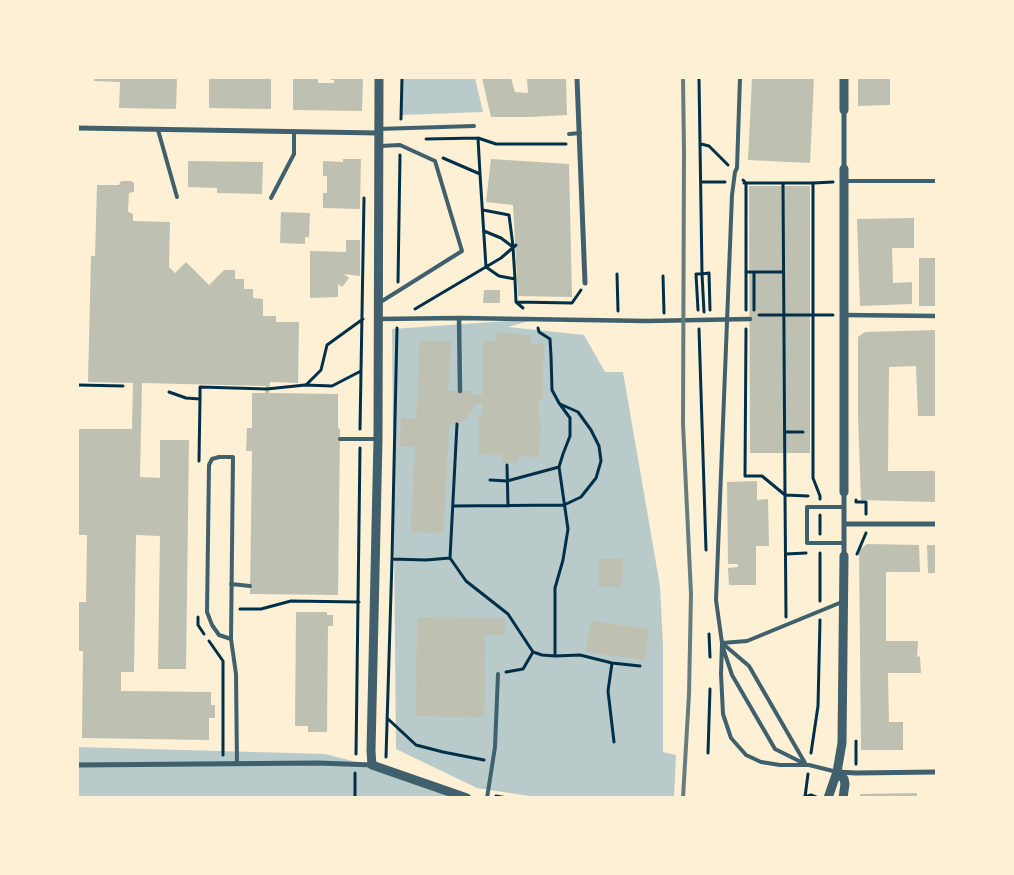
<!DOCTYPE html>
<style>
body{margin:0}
#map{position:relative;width:1014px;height:875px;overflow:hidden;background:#fdf0d5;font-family:"Noto Sans",sans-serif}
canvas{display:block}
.frame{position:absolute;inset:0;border:79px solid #fdf0d5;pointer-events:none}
</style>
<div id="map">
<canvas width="1014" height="875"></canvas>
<div class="frame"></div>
</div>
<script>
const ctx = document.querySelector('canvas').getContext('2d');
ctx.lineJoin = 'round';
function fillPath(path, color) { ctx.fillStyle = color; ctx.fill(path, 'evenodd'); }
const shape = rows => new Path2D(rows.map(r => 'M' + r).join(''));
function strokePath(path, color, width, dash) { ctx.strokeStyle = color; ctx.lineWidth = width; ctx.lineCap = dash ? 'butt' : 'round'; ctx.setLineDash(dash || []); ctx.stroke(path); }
const green = shape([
 [402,78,475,78,483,112,401,115],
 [536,319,508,327,584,335,605,372,623,372,660,586,663,647,663,752,676,755,674,797,543,798,477,788,396,749,392,329],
 [78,747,325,754,372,766,458,798,78,798]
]);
const building = shape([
 [94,78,177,78,176,109,119,108,120,82,94,81],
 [209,78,271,78,271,109,209,108],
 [293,78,318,78,318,83,334,83,334,80,331,80,331,78,363,78,362,111,293,110],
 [482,78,511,78,515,92,528,93,527,78,566,78,567,115,530,117,491,117],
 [752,78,814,78,810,163,748,160],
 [858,78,890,78,890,105,858,106],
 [343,159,361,159,360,209,323,208,323,193,327,193,327,176,323,176,323,161,343,162],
 [491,159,569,164,572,297,518,296,513,205,486,202],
 [188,161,263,162,262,194,217,193,217,188,188,187],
 [122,181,131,181,134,183,134,192,129,193,128,212,133,214,133,221,170,222,169,267,175,273,186,262,209,285,224,270,235,270,235,279,244,279,244,289,253,289,253,298,263,299,263,316,276,316,276,322,299,322,298,383,270,382,269,393,338,394,338,428,340,429,338,595,250,594,252,451,246,451,247,428,252,428,252,393,265,393,266,386,142,383,140,477,160,478,160,440,189,440,186,669,158,669,160,536,136,535,134,672,121,672,121,691,211,692,211,705,215,705,215,718,209,718,209,740,82,738,83,651,78,651,78,602,86,602,87,535,78,535,78,429,132,429,133,383,88,382,91,256,95,256,97,185,119,185,120,182],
 [749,186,810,186,810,453,750,453],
 [281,212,310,213,309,237,305,237,305,244,280,243],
 [914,218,914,248,892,248,893,283,912,282,912,304,860,306,857,219],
 [346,240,360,240,360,276,344,274,349,278,342,287,338,284,338,297,310,298,310,251,346,252],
 [919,258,936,258,936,306,919,306],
 [484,290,500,290,500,303,483,303],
 [936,330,936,416,918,416,916,366,889,367,888,471,936,471,936,502,861,500,858,417,858,337,865,332],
 [496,332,531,335,531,343,544,344,542,399,539,399,539,419,541,419,539,457,518,456,518,463,502,463,502,455,479,454,479,415,482,415,482,404,475,404,470,413,465,419,457,424,449,426,443,533,411,532,415,447,400,447,401,418,416,419,420,341,451,342,448,391,471,391,472,395,482,395,483,341,496,341],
 [757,481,757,500,768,499,769,546,756,546,756,585,729,585,728,568,738,567,738,564,728,564,727,482],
 [867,544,919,545,920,572,886,572,886,641,918,641,917,657,920,656,921,673,888,673,889,722,903,722,903,750,861,750,859,550],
 [927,545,936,545,936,573,928,573],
 [599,559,623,559,622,587,598,586],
 [296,612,327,612,327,615,333,615,333,626,328,626,327,732,308,732,308,726,295,726],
 [417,617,505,618,505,635,485,635,484,717,416,716],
 [591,621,649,629,645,660,586,652],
 [917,793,917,798,860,798,860,794]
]);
const path = shape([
 [401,119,402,78],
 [478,138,496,144,566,144],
 [426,139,478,138,480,174],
 [701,144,709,146,728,165],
 [443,158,480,174,486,267,499,276,515,279,516,302,523,308],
 [743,180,746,183,746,310],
 [701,182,725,182],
 [744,183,813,183,833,182],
 [783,183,785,495],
 [813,183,813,478,820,496,820,499],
 [483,210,509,215,513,246],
 [484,231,501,238,513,247,515,279],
 [746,272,783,272],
 [754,272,754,310],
 [617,274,618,311],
 [663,276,664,313],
 [398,282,400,155],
 [516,302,572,303,581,290],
 [415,309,501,258,516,245],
 [698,310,696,274,702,274,699,78],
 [704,312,702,274,709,273,710,310],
 [759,315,833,315],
 [538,328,539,332,550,339,551,356,552,390,559,403,570,418,570,436,563,454,559,467,568,529,563,560,555,588,555,656,580,655,612,663,640,666],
 [699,329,706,550],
 [746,329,745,476,762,476,785,495],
 [78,385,123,386],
 [306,385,321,370,327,345,363,319],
 [169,392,186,398,200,399,200,387,267,389,305,385,332,386,361,371],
 [457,424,450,558,466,581,508,614,533,652,542,655,555,656],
 [360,429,364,198],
 [785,432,803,432],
 [199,461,200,399],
 [507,465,508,506],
 [490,480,507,481,559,467],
 [856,500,856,502,866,502,866,514],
 [453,506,564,505,581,497,596,478,601,461,599,446,591,430,578,412,560,404],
 [820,534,820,515],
 [820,553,820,601],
 [786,554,806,553],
 [857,554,866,533],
 [392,559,426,560,450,558],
 [240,609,261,609,291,601,359,602],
 [198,617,198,625,204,634],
 [786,617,785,495,808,496],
 [709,634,710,657],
 [209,641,223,661,223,755],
 [612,663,608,691,614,742],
 [506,672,523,669,533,652],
 [387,718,416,745,443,752,484,760],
 [708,753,710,689],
 [811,753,818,706,820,620],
 [356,754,360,448],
 [386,757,392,559,397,328],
 [856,764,856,741],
 [496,796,507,798],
 [805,797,808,774],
 [355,798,355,773],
 [801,798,811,795,816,797]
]);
const service = shape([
 [740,78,737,168,735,172,732,195,716,600,722,643,721,674,723,714,731,738,746,755,761,762,780,765,809,765,837,772],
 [378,129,474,126],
 [158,130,177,197],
 [569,134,580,133],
 [844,181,936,181],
 [271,198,294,154,294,132],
 [379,303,462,251,435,161,400,145,380,146],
 [340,439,378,439],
 [844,507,807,507,807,543,844,543],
 [231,584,250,586],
 [231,639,219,635,212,625,207,612,209,465,212,459,219,457,233,457,231,639,236,674,237,764],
 [722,643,749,666,805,763],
 [722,643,747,641,842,602],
 [723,648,732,675,775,749,805,764],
 [487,798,495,747,498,674]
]);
const pedestrian = shape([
 [844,315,936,316],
 [459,318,460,391],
 [379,319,459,318,647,321,750,319]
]);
const minor = shape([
 [577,78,585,283],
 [78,128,378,133],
 [844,169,844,110],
 [844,492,844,556],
 [844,524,936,524],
 [78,765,318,763,372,765],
 [837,772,856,773,936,772]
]);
const tertiary = shape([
 [379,78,378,439,371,751,372,765,467,798],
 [844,78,844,110],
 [844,492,844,169],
 [837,772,844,779,845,784,843,798],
 [828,798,837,772,842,743,844,556]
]);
const rail = shape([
 [683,78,684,151,683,424,691,594,689,694,683,798]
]);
fillPath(green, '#b9caca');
fillPath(building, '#bec0b2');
strokePath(path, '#003049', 3);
strokePath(service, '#3f606c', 4);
strokePath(pedestrian, '#3f606c', 4.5);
strokePath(minor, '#3f606c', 5);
strokePath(tertiary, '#3f606c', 9);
strokePath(rail, '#657d81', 4);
</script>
